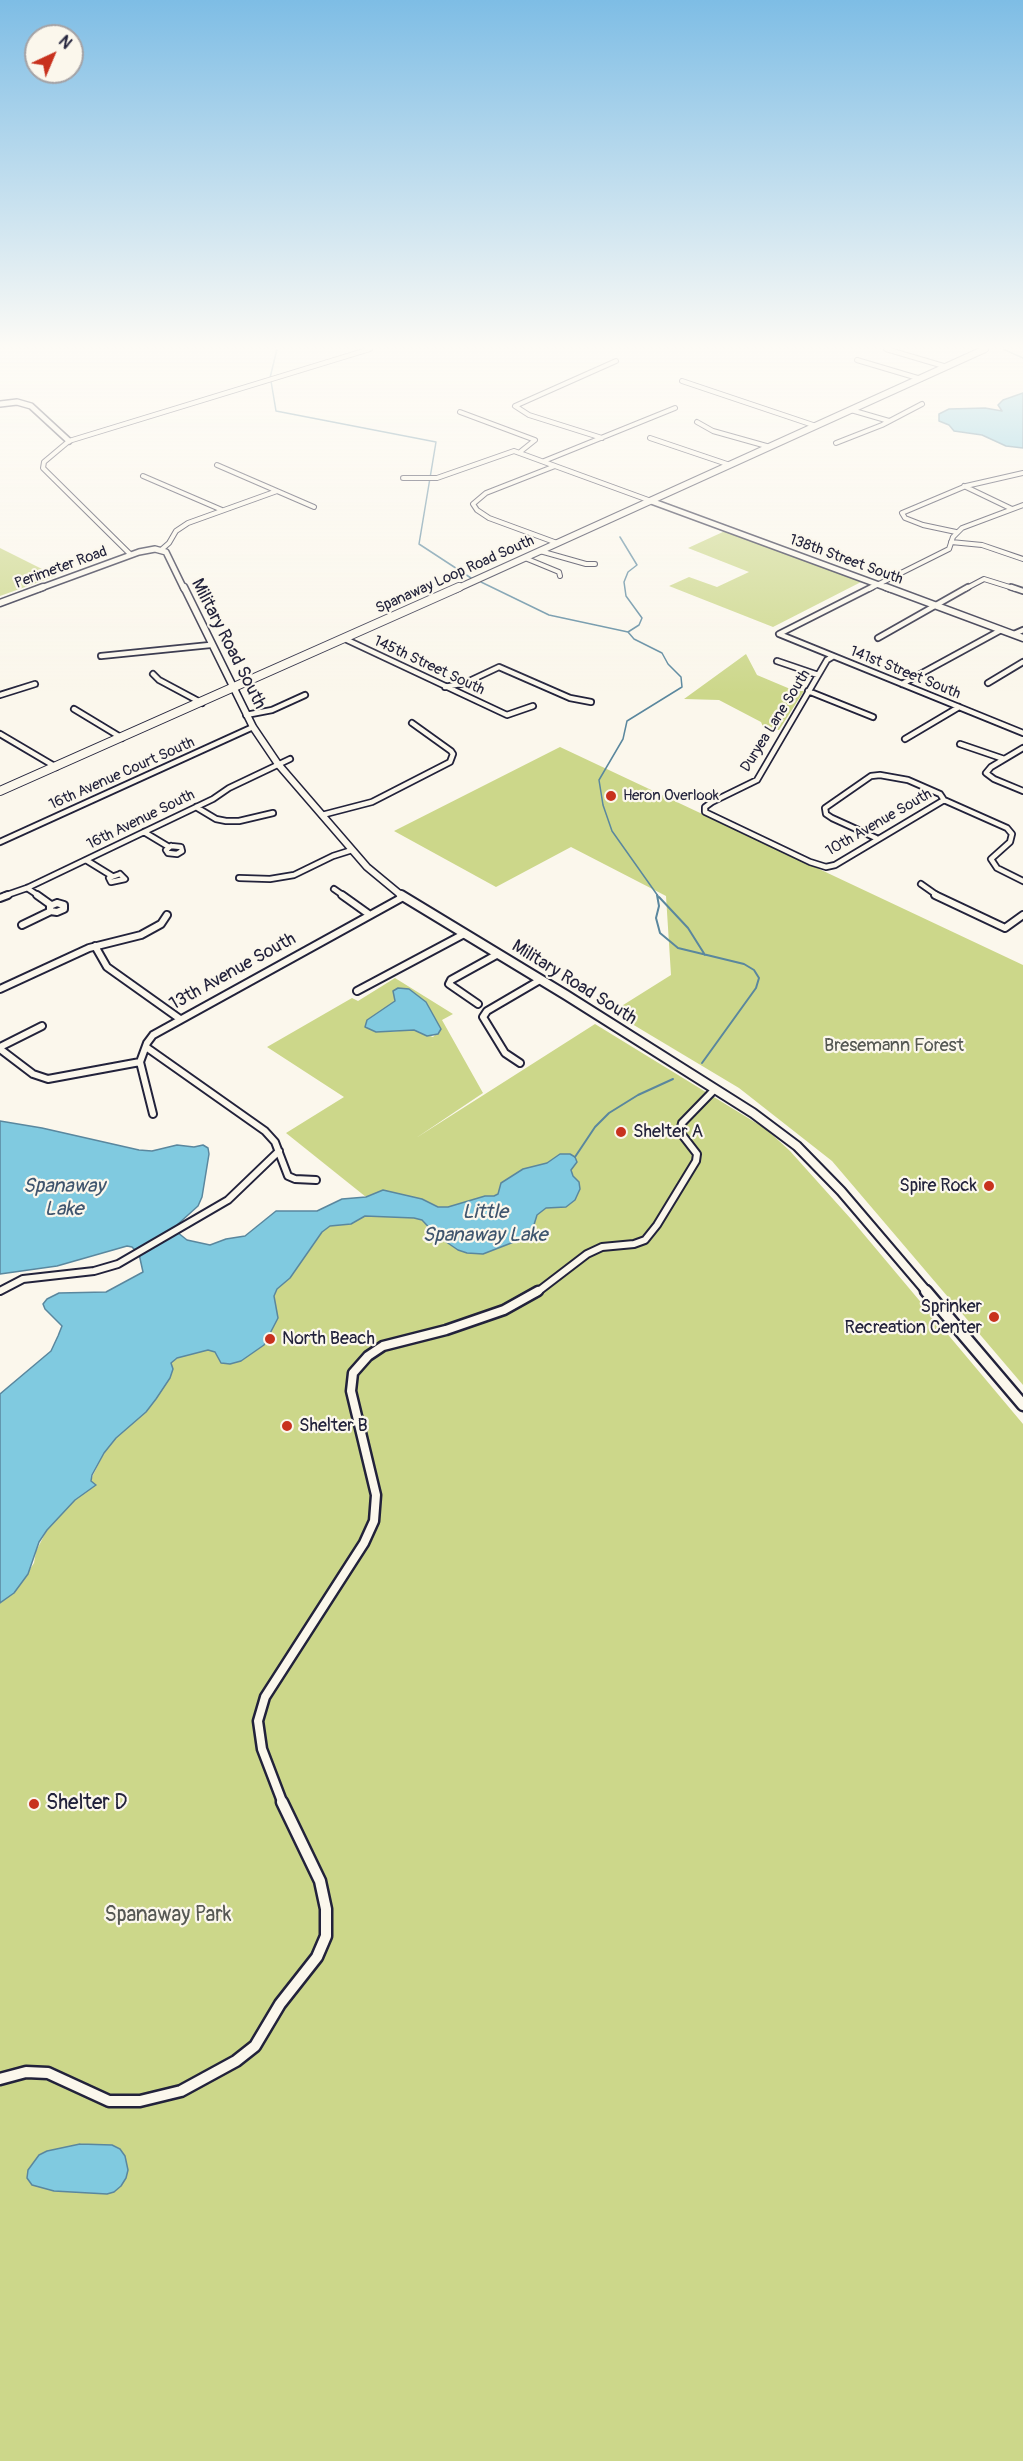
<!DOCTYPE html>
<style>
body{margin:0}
#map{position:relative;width:1023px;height:2461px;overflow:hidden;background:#fbf7ec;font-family:Pangolin,sans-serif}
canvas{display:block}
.north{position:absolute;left:24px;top:24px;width:60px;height:60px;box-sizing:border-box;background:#fbf7ec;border:2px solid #a4a2a5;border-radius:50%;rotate:44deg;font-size:16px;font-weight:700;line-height:24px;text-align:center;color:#22223b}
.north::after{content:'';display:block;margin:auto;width:21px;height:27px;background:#c8321e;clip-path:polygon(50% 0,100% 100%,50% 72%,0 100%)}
</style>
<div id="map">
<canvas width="1023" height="2461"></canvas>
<div class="north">N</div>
</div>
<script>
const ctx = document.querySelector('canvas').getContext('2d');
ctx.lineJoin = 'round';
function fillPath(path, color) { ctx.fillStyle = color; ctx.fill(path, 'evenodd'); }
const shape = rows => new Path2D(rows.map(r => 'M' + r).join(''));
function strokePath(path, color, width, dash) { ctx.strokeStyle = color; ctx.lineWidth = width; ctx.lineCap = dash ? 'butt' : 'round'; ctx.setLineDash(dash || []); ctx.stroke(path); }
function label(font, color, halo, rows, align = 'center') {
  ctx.font = font + ' Pangolin,sans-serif'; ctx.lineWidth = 4.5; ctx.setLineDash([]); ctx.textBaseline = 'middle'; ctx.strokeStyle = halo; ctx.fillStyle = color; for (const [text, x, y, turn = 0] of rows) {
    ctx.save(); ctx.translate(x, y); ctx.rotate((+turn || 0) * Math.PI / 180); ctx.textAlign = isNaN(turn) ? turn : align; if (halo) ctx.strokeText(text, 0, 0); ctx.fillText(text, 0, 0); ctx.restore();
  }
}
const green = shape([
 [725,531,863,581,773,627,669,586,689,577,717,587,749,572,688,548],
 [0,548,56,576,0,596],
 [746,654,757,675,795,691,804,691,779,730,764,729,761,722,719,700,684,699],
 [560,747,1023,965,1023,1385,832,1161,739,1088,612,1012,671,975,666,896,571,847,496,887,394,831],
 [395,978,453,1014,442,1020,483,1093,416,1138,595,1024,766,1129,790,1151,851,1219,1023,1424,1023,2461,0,2461,0,1603,14,1593,34,1563,36,1551,47,1530,75,1500,95,1485,91,1481,93,1475,104,1453,116,1438,146,1412,156,1399,170,1378,173,1369,170,1363,177,1358,208,1350,215,1352,221,1363,278,1318,273,1296,277,1289,290,1278,322,1232,330,1226,351,1224,365,1216,366,1197,286,1133,344,1097,267,1047,352,998,358,1001],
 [395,1001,426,1002,441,1029,433,1037,414,1030,386,1032,384,1009]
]);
const water = shape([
 [1023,393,1023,448,1006,446,982,435,954,431,949,425,939,421,939,414,949,409,985,408,1002,411,998,405,1003,400,1023,393],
 [398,988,409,989,426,1002,441,1029,438,1034,427,1036,414,1030,376,1032,365,1027,367,1020,395,1001,393,991,398,988],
 [0,1121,42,1128,139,1150,152,1151,177,1145,194,1147,203,1145,208,1148,209,1154,202,1197,198,1206,178,1224,177,1232,187,1240,210,1245,226,1239,245,1236,276,1211,317,1211,342,1199,366,1197,383,1190,422,1199,438,1207,448,1207,485,1196,494,1196,498,1194,501,1183,523,1169,547,1163,560,1154,570,1154,575,1157,577,1162,571,1170,573,1176,579,1182,580,1189,575,1200,566,1207,546,1208,537,1215,533,1228,519,1240,483,1254,467,1253,458,1250,436,1235,422,1220,414,1218,365,1216,351,1224,330,1226,322,1232,290,1278,277,1289,274,1296,278,1318,264,1345,241,1361,230,1364,221,1363,215,1352,208,1350,177,1358,171,1363,173,1369,170,1378,156,1399,146,1412,116,1438,104,1453,92,1475,91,1481,96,1485,75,1500,47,1530,39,1542,28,1574,14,1593,0,1603,0,1394,51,1351,58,1336,62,1326,45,1309,43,1304,47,1299,59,1293,106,1292,143,1272,139,1254,132,1247,127,1246,57,1266,0,1274,0,1121],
 [80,2144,112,2145,120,2149,125,2156,128,2170,126,2178,121,2186,114,2192,107,2194,54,2191,32,2185,27,2178,28,2170,39,2155,47,2151,80,2144]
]);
const streamFar1 = shape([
 [1003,349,1023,358],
 [270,378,277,349],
 [271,381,276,411,436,442,419,544,471,578],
 [620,537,637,565,628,572,624,582,626,596,642,618,639,625,628,632,634,639,662,653,668,664,681,677,682,687,627,721,623,739,599,780,603,805,612,831,658,896],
 [481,582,549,615,628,632]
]);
const stream = shape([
 [657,895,659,906,656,918,660,933,678,948,744,964,754,970,759,978,756,988,702,1063],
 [659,897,688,928,705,955],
 [575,1157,595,1127,609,1113,638,1095,673,1079]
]);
const streetFar4 = shape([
 [886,349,947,367],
 [857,360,921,379],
 [682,381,816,426],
 [851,410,889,421],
 [460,412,535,440,520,452],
 [697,422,713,431,770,447],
 [602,438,529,415,515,406,616,361],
 [650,438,730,465],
 [836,443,882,425,922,404],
 [544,461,675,408],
 [217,465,314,507],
 [555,466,486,493,473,504,477,510,489,518,557,543],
 [143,476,222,510],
 [403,478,437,478,514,451,651,501],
 [964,486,1012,509],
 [956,532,923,525,905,518,902,513,966,486,1023,473],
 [951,542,982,545,1023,559],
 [161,550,169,543,176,531,188,523,277,491],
 [540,551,586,564,595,564],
 [131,555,43,468,44,462,69,441,370,349],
 [525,558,559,572,560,576],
 [869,589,949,549,953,537,962,528,1023,505],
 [965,589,984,579,1016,589]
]);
const streetFar3 = shape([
 [872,587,779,634,1023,733],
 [1011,587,1023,591],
 [1014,634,1023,630],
 [878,638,968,587],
 [345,639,507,715,533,706],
 [101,656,210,645],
 [832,657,827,660,757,780,712,802,705,807,705,812,810,862,826,867,835,865,944,800],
 [777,661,818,675],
 [153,674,159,680,202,703],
 [988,683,1023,662],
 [902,684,1001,630],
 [445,687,465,683,499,667,570,698,591,702],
 [808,691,873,717],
 [0,695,35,684],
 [74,709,122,738],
 [246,715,272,710,305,695],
 [0,734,56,767],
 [905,739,959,707],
 [960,744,1004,759],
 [1023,748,991,767,986,773,994,779,1023,791],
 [196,807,216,819,226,821,239,821,273,813],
 [322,815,372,802,450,762,453,754,451,751,412,723],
 [144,832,169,847],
 [876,838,832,818,826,814,825,808,871,776,880,775,908,780,940,794,944,800,1007,828,1012,834,1010,842,991,859,997,868,1023,881],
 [0,842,253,727],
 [171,846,181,847,182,851,177,854,168,853,166,850,171,846],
 [86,860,112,876],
 [120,874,125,879,111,882,109,878,120,874],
 [239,878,270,879,294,875,333,856,352,850],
 [921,884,938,896],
 [27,888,39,896],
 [334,889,344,896],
 [4,896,27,888,213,799,229,788,290,759]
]);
const streetFar2 = shape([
 [37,895,51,905],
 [342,895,370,915],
 [935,895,1005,928,1023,915],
 [0,898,8,895],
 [57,903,64,905,64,909,57,912,50,911,50,906,57,903],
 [22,925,51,911],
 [95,946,107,967,180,1019],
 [0,989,89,948,141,935,161,924,167,915],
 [357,991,464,934],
 [478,1004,449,984,451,980,498,954],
 [0,1047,42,1026],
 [146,1047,265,1131,275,1142,288,1176,295,1179,316,1180],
 [0,1049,33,1074,48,1079,140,1062],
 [520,1063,505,1053,483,1017,487,1011,540,980],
 [153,1114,140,1062,147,1043,153,1035,403,897],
 [0,1291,23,1279,94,1271,118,1264,228,1200,279,1151],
 [536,1293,587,1254,602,1247,634,1244,645,1240,657,1225,696,1161,697,1154,680,1132,682,1123,715,1089]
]);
const streetFar1 = shape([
 [283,1804,262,1749,258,1721,265,1697,364,1543,374,1521,376,1495,351,1391,353,1373,368,1356,383,1346,446,1330,504,1310,538,1291]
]);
const street = shape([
 [0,2079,26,2072,48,2073,109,2101,140,2101,181,2091,236,2061,255,2046,280,2004,317,1957,326,1936,326,1909,320,1881,282,1802]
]);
const secondaryFar3 = shape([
 [0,404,17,402,31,406,69,441],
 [651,501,890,589],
 [38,589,139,552,155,549,166,552,184,589]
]);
const secondaryFar2 = shape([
 [184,587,253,727,278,764,367,867,402,896],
 [886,587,1023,638],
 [0,603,43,587]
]);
const secondaryFar1 = shape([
 [401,895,566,995,753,1113,797,1146,841,1191,928,1293]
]);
const secondary = shape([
 [926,1291,1023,1405]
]);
const primaryFar1 = shape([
 [456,589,985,349]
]);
const primary = shape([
 [0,791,459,587]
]);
const markers = [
 [611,796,6,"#c8321e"],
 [621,1132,6,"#c8321e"],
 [989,1186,6,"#c8321e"],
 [994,1317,6,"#c8321e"],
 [270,1339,6,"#c8321e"],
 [287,1426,6,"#c8321e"],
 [34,1804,6,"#c8321e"]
];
const farStreetnames = [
 ["138th Street South",846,560,20],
 ["Perimeter Road",61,568,-20],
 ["Spanaway Loop Road South",455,575,-24],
 ["145th Street South",429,666,25],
 ["141st Street South",905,673,22],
 ["Duryea Lane South",776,721,-58],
 ["16th Avenue Court South",122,774,-24],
 ["16th Avenue South",141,820,-26],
 ["10th Avenue South",879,823,-30]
];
const farPoinames = [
 ["Heron Overlook",623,796]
];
const streetNames = [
 ["Military Road South",228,644,63],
 ["13th Avenue South",233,972,-29],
 ["Military Road South",574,983,32]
];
const parkNames = [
 ["Bresemann Forest",894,1046]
];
const poiNames = [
 ["Shelter A",633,1132],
 ["Spire Rock",977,1186,"right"],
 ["Sprinker",982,1307,"right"],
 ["Recreation Center",982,1328,"right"],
 ["North Beach",282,1339],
 ["Shelter B",299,1426]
];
const waterNames = [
 ["Spanaway",64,1187],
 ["Lake",64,1210],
 ["Little",485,1213],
 ["Spanaway Lake",485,1236]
];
const nearPoinames = [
 ["Shelter D",46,1804]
];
const nearParknames = [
 ["Spanaway Park",168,1916]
];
fillPath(green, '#ccd78a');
fillPath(water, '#80cae0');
strokePath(water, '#5a879e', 1.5);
strokePath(streamFar1, '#5a879e', 1.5);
strokePath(stream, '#5a879e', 2);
strokePath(streetFar4, '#22223b', 6);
strokePath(streetFar3, '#22223b', 8);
strokePath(streetFar2, '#22223b', 10);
strokePath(streetFar1, '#22223b', 13);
strokePath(street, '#22223b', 15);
strokePath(secondaryFar3, '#22223b', 8);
strokePath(secondaryFar2, '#22223b', 9);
strokePath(secondaryFar1, '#22223b', 12);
strokePath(secondary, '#22223b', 15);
strokePath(primaryFar1, '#22223b', 8);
strokePath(primary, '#22223b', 10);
strokePath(streetFar4, '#fbf7ec', 4);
strokePath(streetFar3, '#fbf7ec', 4.5);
strokePath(streetFar2, '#fbf7ec', 6);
strokePath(streetFar1, '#fbf7ec', 8);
strokePath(street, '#fbf7ec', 10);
strokePath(secondaryFar3, '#fbf7ec', 5);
strokePath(secondaryFar2, '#fbf7ec', 6);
strokePath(secondaryFar1, '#fbf7ec', 8);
strokePath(secondary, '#fbf7ec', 10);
strokePath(primaryFar1, '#fbf7ec', 6);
strokePath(primary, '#fbf7ec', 8);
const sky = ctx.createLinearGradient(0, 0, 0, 694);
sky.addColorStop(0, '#7ebde5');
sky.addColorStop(0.5, '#fdfbf6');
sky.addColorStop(1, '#fdfbf600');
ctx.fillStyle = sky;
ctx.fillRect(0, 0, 1023, 694);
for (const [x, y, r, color] of markers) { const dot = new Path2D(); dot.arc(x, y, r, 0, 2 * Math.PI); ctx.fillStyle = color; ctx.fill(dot); strokePath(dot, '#fbf7ec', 2); }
label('15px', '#22223b', '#fbf7ec', farStreetnames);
label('15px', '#22223b', '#fbf7ec', farPoinames, 'left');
label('18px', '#22223b', '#fbf7ec', streetNames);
label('18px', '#555853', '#fbf7ec', parkNames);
label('18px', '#22223b', '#fbf7ec', poiNames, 'left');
label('italic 20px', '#3e546d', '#fbf7ec', waterNames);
label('21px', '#22223b', '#fbf7ec', nearPoinames, 'left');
label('21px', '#555853', '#fbf7ec', nearParknames);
</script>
